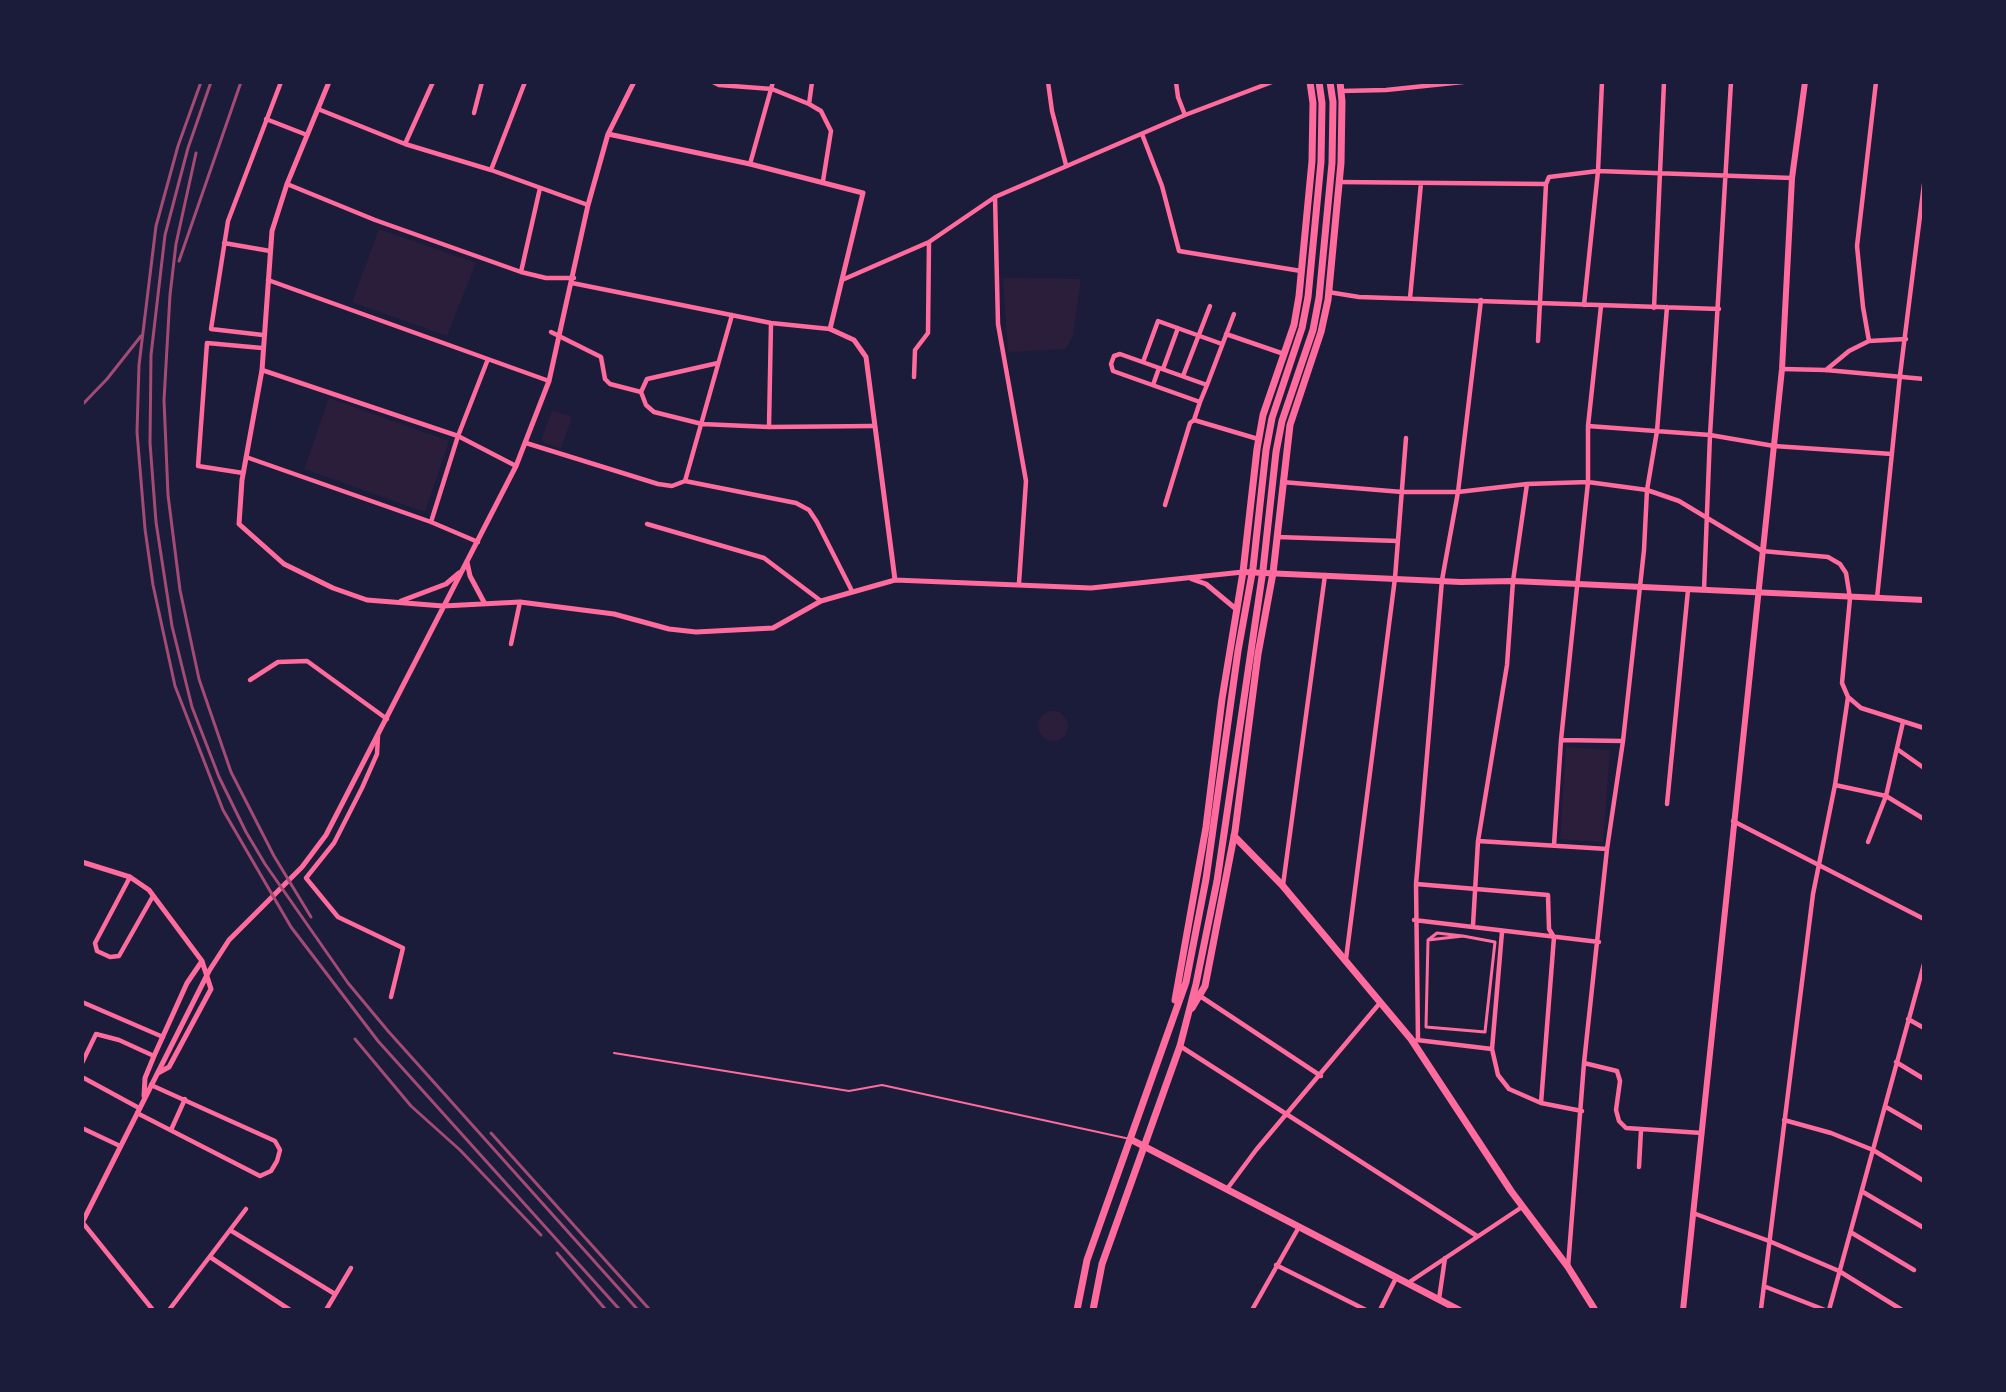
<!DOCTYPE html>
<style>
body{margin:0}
#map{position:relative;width:2006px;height:1392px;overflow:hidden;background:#1b1b3a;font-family:"Work Sans",sans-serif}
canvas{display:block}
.frame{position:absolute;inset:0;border:84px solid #1b1b3a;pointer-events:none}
</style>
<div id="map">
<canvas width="2006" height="1392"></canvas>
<div class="frame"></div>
</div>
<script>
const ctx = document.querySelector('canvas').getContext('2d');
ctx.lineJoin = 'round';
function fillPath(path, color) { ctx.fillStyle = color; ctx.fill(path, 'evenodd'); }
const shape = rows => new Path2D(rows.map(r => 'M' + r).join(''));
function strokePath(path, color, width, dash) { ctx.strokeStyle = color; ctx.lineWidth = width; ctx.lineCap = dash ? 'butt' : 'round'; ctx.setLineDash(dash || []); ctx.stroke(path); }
const green = shape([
 [379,229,476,263,447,336,352,302],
 [1003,278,1081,279,1073,336,1066,349,1008,352],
 [329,398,449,441,425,512,304,469],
 [552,410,572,417,561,449,541,441],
 '1038 726a15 15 0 1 1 30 0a15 15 0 1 1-30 0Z',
 [1566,747,1610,750,1603,842,1560,839]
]);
const service = shape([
 [614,1053,849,1091,882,1085,1130,1139]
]);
const pedestrian = shape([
 [1428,940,1437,933,1463,936,1495,942,1485,1032,1426,1027,1428,940,1463,936]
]);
const minor = shape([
 [713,82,719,85,772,89,809,104],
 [812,82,809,104,821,111,831,131,823,181],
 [1048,82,1052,111,1066,165],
 [1176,82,1178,97,1185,115],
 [1341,91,1386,90,1463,82],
 [318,109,405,144,491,170,588,205],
 [474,113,482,82],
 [266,119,307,135],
 [1142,134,1162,186,1179,251,1301,271],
 [405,144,433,82],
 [750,164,773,82],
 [491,170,525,82],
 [1339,182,1546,184,1549,177,1598,171,1792,178],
 [287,184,375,220,521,272,546,278,574,278],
 [995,197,998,324,1026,481,1019,583],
 [224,243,270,251],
 [521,272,540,188],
 [268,280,549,381],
 [842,280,929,242,995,197,1185,115,1272,82],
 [572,283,771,323,830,329],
 [1328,292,1359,297,1719,309],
 [1410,298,1421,183],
 [1584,305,1598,171,1602,82],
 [1654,308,1664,82],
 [551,332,601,357,605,379,610,384,641,392,646,405,654,412,702,424,769,427,873,426],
 [1226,334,1284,354],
 [263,335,211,329,228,221,281,82],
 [1538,341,1546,184],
 [1869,341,1863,307,1857,246,1876,82],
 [1143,362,1158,321,1222,344],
 [1163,369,1178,328],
 [1782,369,1826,370,1924,379],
 [262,370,458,436,516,466],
 [1826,370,1849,351,1869,341,1906,339],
 [1183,376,1210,306],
 [914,377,915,350,928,333,929,242],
 [1153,385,1159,368],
 [1207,385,1120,354,1114,356,1111,364,1113,371,1200,402,1207,385,1234,314],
 [641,392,647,379,718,363],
 [1194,420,1200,402],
 [1588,426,1710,435,1774,446,1892,454],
 [769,427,771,323],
 [526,443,658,484,672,486,685,481,796,503,809,510,817,522,852,591],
 [246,457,431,522,478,542],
 [243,473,198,466,207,343,262,348],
 [685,481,732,315],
 [1282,482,1402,492,1458,492,1527,484,1588,482,1647,490,1679,501,1762,551,1828,557,1840,564,1846,573,1850,598,1842,683,1848,697,1861,708,1924,728],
 [1165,505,1190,423,1194,420,1258,439],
 [431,522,458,436,488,359],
 [647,524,764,558,821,601],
 [1277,537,1398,541],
 [1704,590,1710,435,1731,82],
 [1877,598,1900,375,1924,184],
 [511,644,520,602],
 [250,680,278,662,307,661,387,719],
 [378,735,377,754,362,788,334,843,306,878,338,917,403,948,391,997],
 [1561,740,1623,741],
 [1897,749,1924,768],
 [1835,785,1886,796,1924,819],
 [1667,804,1688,590],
 [1733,821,1924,919],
 [1478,841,1607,849],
 [1868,842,1886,796,1903,722],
 [1554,845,1561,740,1588,482,1588,426,1601,306],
 [130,877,95,943,97,951,110,957,119,956,153,896],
 [1416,884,1548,895,1549,929,1554,937,1541,1103],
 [1283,885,1325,575],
 [1414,920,1599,942],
 [1473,925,1478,841,1507,665,1513,581,1527,484],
 [1346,959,1395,578,1406,438],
 [1200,996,1321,1076],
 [82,1002,163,1037],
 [1908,1019,1924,1028],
 [1417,1040,1492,1049,1498,1075,1509,1089,1541,1103,1582,1111],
 [1418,1040,1416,884,1442,580,1458,492,1481,300],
 [1180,1046,1477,1236],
 [1492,1049,1502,932],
 [1896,1062,1924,1079],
 [82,1063,96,1034,119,1040,154,1056],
 [1584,1063,1617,1071,1620,1081,1616,1110,1619,1121,1626,1128,1702,1133],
 [82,1077,139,1108],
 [1886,1107,1924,1129],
 [137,1113,260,1176,271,1171,277,1161,280,1150,275,1141,151,1085],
 [1784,1120,1831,1133,1873,1150,1924,1181],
 [82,1128,120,1146],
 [171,1130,185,1099],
 [1639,1167,1641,1130],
 [1227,1189,1256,1150,1379,1004],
 [1863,1192,1924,1228],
 [1693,1213,1769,1241,1839,1271,1902,1310],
 [83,1223,153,1310],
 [230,1230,335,1294],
 [1852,1233,1914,1270],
 [210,1257,290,1310],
 [1276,1265,1366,1310],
 [1568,1267,1584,1063,1607,849,1623,741,1644,550,1647,490,1657,431,1667,307],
 [1408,1283,1522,1207],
 [1766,1287,1825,1310],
 [1439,1299,1445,1258],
 [1761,1309,1813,894,1835,785,1848,697],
 [169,1310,246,1209],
 [326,1310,351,1268],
 [1252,1310,1299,1227],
 [1380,1310,1396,1278],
 [1829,1310,1924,964]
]);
const tertiary = shape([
 [329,82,287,184,272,231,262,370,242,480,239,524,284,564,333,588,367,600,443,606,520,602,614,614,669,629,696,632,773,628,821,601,895,580,1091,588,1243,572],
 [608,134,750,164,863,193,830,329,854,340,866,357,895,580],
 [467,562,470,576,485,604],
 [1192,579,1206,584,1236,609],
 [401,601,446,584,459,573],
 [82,862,130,877,149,890,202,961,211,989,169,1067,158,1073],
 [144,1096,145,1078,154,1056,187,983,202,961],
 [82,1223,209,971,229,940,302,867,326,835,516,466,549,381,588,205,608,134,634,82]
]);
const secondary = shape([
 [1243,572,1461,582,1513,581,1924,600],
 [1683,1310,1782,369,1792,178,1805,82]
]);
const primary = shape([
 [1234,836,1282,885,1411,1039,1511,1191,1568,1267,1595,1310],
 [1175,1000,1206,827,1222,699,1243,572,1257,449,1263,415,1294,325,1299,296,1312,161,1313,103,1310,82],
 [1192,1008,1205,986,1235,831,1258,654,1273,573,1290,425,1321,332,1328,300,1341,163,1342,101,1340,82],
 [1130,1139,1459,1310],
 [1077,1310,1087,1260,1186,982,1206,879,1238,651,1253,568,1266,450,1272,418,1302,328,1308,297,1321,162,1322,103,1319,82],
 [1093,1310,1102,1264,1180,1046,1196,984,1217,881,1263,570,1276,452,1282,421,1313,330,1319,298,1332,163,1333,102,1330,82]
]);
const rail = shape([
 [201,82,178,146,156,226,139,365,137,432,145,529,153,585,175,686,223,810,291,927,378,1041,620,1310],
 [211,82,188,148,165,235,151,355,150,443,156,522,172,626,192,707,219,777,246,832,265,864,348,983,388,1031,638,1310],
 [196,153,176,244,170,295,164,400,168,495,180,590,199,679,231,772,274,856,311,917],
 [179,261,241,82],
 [82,405,107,379,141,336],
 [355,1039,411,1106,460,1150,541,1235],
 [491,1133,650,1310],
 [557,1253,606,1310]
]);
fillPath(green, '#2a1e3b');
strokePath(service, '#ff6b9d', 2);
strokePath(pedestrian, '#ff6b9d', 3);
strokePath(minor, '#ff6b9d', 4.5);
strokePath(tertiary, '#ff6b9d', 5);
strokePath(secondary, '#ff6b9d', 6);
strokePath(primary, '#ff6b9d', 7);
strokePath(rail, '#a44b75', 3);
</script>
